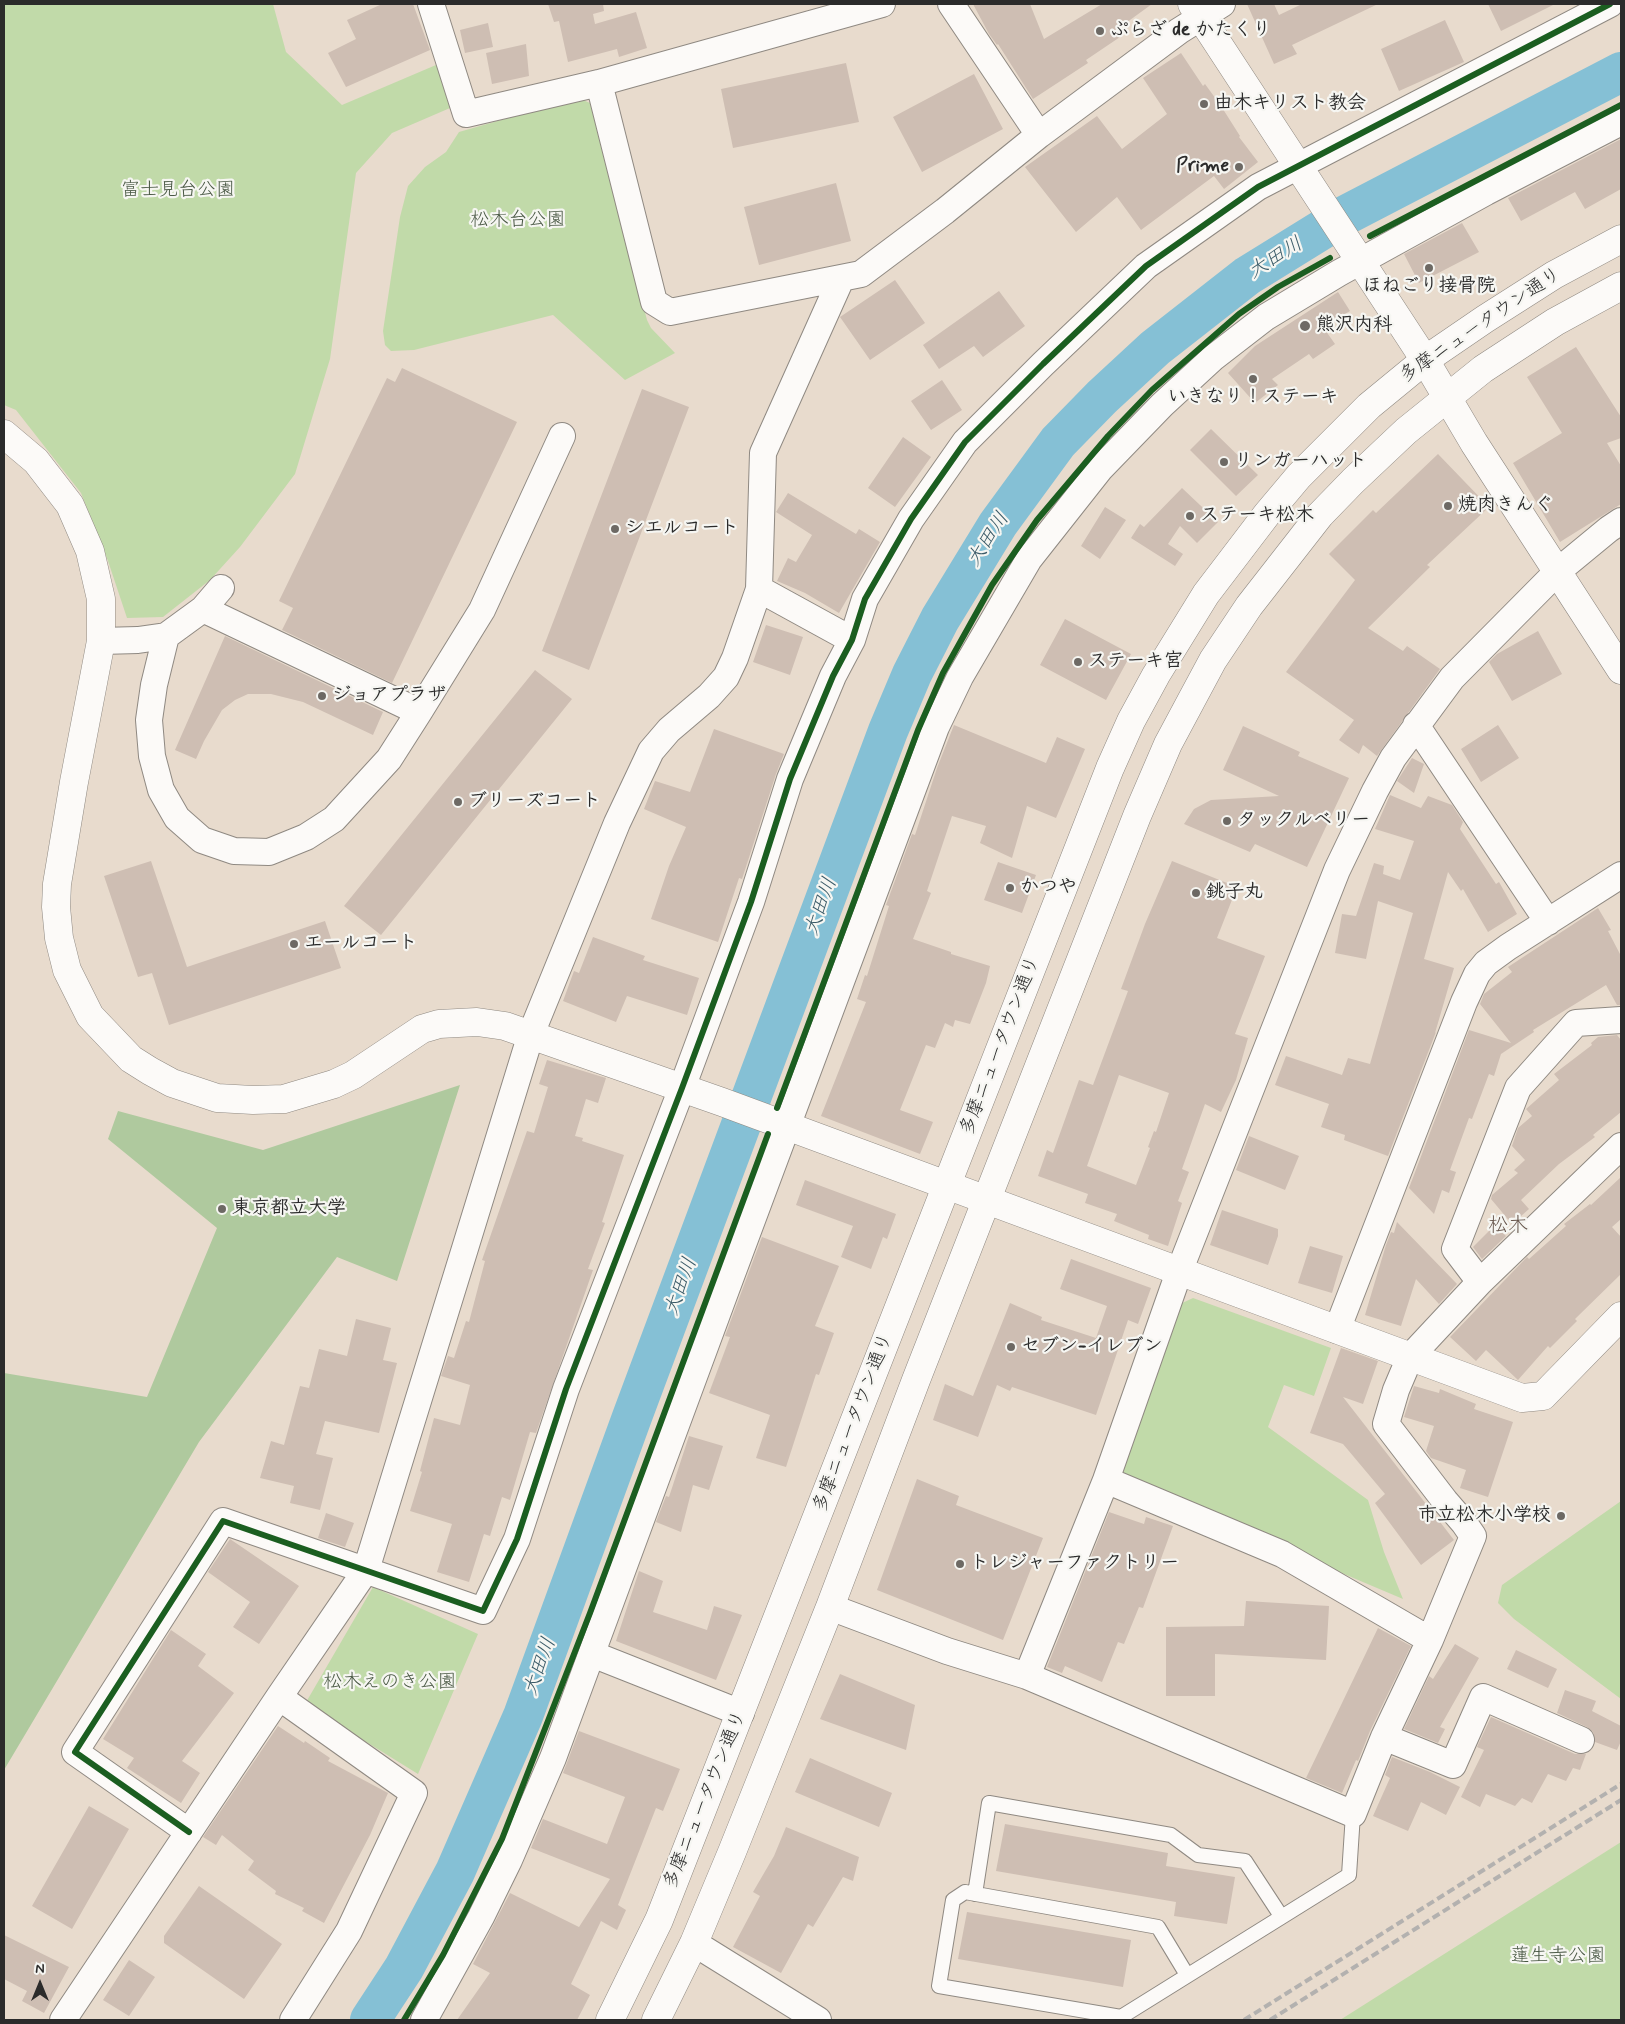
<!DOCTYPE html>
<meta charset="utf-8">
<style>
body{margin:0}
#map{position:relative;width:1625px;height:2024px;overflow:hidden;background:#e8dbcd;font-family:Mynerve,sans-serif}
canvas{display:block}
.frame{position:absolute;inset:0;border:5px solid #2b2b2b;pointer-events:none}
.north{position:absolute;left:15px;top:1959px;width:50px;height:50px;-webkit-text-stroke:4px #f6f6f2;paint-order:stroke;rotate:0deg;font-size:14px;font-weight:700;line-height:20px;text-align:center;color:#2b2b2b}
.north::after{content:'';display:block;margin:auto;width:18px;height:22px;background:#2b2b2b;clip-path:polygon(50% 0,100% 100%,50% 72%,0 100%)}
</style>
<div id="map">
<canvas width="1625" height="2024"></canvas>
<div class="frame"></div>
<div class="north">N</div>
</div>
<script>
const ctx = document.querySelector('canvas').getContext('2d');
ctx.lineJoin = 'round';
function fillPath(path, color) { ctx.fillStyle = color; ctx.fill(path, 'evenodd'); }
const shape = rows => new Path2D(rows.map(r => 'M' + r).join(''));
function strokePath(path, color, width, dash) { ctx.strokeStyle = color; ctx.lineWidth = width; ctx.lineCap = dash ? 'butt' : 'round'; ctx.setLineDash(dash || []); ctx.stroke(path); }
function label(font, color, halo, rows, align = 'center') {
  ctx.font = font + ' Mynerve,"Klee One",sans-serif'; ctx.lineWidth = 4.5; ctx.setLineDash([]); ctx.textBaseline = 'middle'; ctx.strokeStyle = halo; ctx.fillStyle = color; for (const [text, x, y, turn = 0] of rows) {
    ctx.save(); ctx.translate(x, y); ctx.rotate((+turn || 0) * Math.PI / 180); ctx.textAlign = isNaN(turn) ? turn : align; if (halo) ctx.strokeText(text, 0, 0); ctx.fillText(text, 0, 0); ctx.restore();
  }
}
const green = shape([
 [4,4,273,4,286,52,342,105,443,62,457,105,392,133,356,173,330,359,295,474,240,547,210,580,163,617,127,618,108,561,81,493,16,410,4,405],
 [578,98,590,103,647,320,651,328,675,353,625,380,553,315,414,350,391,351,385,345,383,331,400,217,408,186,425,167,446,152,459,132],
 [1193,1298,1331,1348,1314,1396,1284,1385,1268,1427,1368,1500,1384,1552,1403,1599,1115,1477,1178,1305],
 [1621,1501,1621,1699,1514,1619,1498,1603,1502,1585],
 [373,1587,478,1634,418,1774,305,1704],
 [1621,1842,1621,2020,1340,2020]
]);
const forest = shape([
 [460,1085,397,1281,337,1257,199,1442,4,1770,4,1373,147,1397,217,1228,108,1139,118,1111,263,1150]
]);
const river = shape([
 [370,2020,404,1968,455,1872,523,1716,632,1417,888,731,912,674,940,619,998,524,1058,442,1102,397,1155,348,1247,276,1344,216,1621,72]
]);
const building = shape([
 [382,4,413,4,430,50,346,87,328,53,356,39,347,20],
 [548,4,603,4,604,11,593,14,595,24,636,12,647,48,619,57,617,49,568,62,559,21,554,22],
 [973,4,1030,4,1044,39,1102,4,1152,4,1119,28,1123,35,1086,60,1088,63,1033,99,998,44,997,45,989,34],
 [1247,4,1274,4,1279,15,1302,4,1378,4,1292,45,1297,54,1274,64],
 [1488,4,1555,4,1501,31],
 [1445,20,1464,62,1399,91,1381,49],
 [488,23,493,47,465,53,460,30],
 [526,44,529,76,492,84,486,53],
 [1181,53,1203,86,1205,84,1221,106,1240,136,1239,137,1258,162,1224,189,1214,176,1141,230,1117,197,1076,232,1025,167,1097,116,1122,149,1167,114,1143,78],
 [846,63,859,122,733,148,721,89],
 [974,74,1003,129,922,172,893,117],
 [1621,139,1621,189,1585,209,1575,192,1521,221,1508,198],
 [836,183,851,241,759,265,744,207],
 [1462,223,1479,252,1419,283,1404,254],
 [895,280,925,323,870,360,840,317],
 [999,291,1025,326,983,357,974,346,939,369,923,345],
 [1338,292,1350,311,1323,327,1335,344,1313,359,1309,354,1272,379,1278,385,1255,403,1228,373,1255,346],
 [1576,347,1621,417,1621,438,1607,443,1621,466,1621,504,1560,542,1513,463,1562,433,1527,377],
 [402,368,517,422,392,683,282,630,293,608,279,601,387,378,395,382],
 [942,380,962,410,931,430,911,401],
 [642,389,689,407,589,670,542,651],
 [1211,429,1258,475,1236,496,1190,450],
 [903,437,931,457,895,507,868,488],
 [1438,454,1489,507,1427,565,1430,567,1368,628,1403,651,1407,646,1440,669,1377,756,1363,745,1359,754,1339,740,1354,720,1286,672,1355,580,1329,554,1373,510,1376,513],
 [1182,488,1218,522,1197,543,1180,526,1168,544,1183,554,1175,566,1131,538,1140,524,1144,527],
 [788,493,856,534,859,529,880,542,839,613,805,593,777,581,788,558,796,562,812,535,776,512],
 [1105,507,1126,520,1100,559,1081,546],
 [1065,619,1131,654,1106,700,1040,665],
 [766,625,803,637,790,675,753,662],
 [1538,631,1562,674,1512,701,1489,662,1497,654],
 [225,636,383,712,373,735,303,702,271,694,248,694,235,700,222,710,204,741,196,759,175,750],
 [535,670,572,699,381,935,344,906],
 [954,725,1046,763,1057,737,1085,749,1056,818,1027,806,1012,858,980,843,986,826,952,816,927,891,931,893,913,939,951,952,951,954,990,966,986,983,970,1024,955,1020,953,1027,945,1023,935,1048,926,1045,900,1110,933,1122,920,1154,821,1116,866,1002,857,999,865,975,867,976,889,906,886,905,912,834,915,835,937,768],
 [1498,725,1519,758,1481,782,1461,749],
 [1243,726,1300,752,1298,756,1349,778,1307,867,1255,844,1250,852,1184,824,1194,809,1211,800,1279,796,1223,770],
 [714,729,784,754,776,774,744,873,742,879,739,878,718,942,651,919,669,866,686,827,644,809,655,781,690,792],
 [1412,758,1424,764,1414,793,1397,781],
 [1390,795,1421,808,1428,796,1452,805,1463,822,1460,829,1496,884,1499,882,1517,914,1488,932,1463,889,1461,891,1448,872,1424,959,1454,968,1435,1033,1436,1032,1388,1156,1344,1140,1345,1135,1321,1127,1329,1104,1275,1085,1286,1056,1342,1075,1348,1058,1370,1064,1413,913,1378,901,1366,959,1335,953,1342,914,1356,916,1374,863,1384,866,1383,874,1400,880,1414,841,1375,829],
 [151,861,187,967,325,921,341,968,169,1025,152,973,138,977,104,876],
 [1172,861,1237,887,1217,938,1265,956,1235,1034,1248,1038,1236,1080,1221,1112,1205,1104,1182,1169,1189,1172,1178,1201,1182,1203,1168,1246,1148,1239,1149,1235,1114,1221,1117,1214,1085,1203,1088,1194,1038,1176,1047,1150,1053,1153,1079,1080,1093,1085,1128,991,1121,989,1145,924],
 [1119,1075,1169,1093,1156,1132,1154,1131,1148,1147,1150,1148,1136,1185,1087,1166],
 [998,862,1036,875,1022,913,984,900],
 [1598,908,1611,930,1608,931,1621,956,1621,1005,1617,1005,1606,985,1533,1030,1534,1032,1501,1054,1494,1076,1489,1074,1472,1119,1469,1118,1450,1170,1456,1172,1449,1193,1442,1190,1434,1214,1409,1188,1469,1030,1511,1043,1480,1004,1484,994,1512,972,1508,967],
 [593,937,645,956,643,960,699,978,687,1015,627,996,616,1022,563,1001,574,971,579,973],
 [1617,1035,1621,1040,1621,1112,1593,1135,1595,1137,1559,1164,1521,1200,1529,1209,1512,1224,1491,1199,1492,1195,1518,1173,1514,1170,1525,1160,1512,1146,1518,1128,1532,1116,1526,1109,1559,1080,1554,1074,1592,1045,1591,1043,1598,1037],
 [547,1060,606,1078,598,1103,586,1099,575,1136,583,1138,582,1141,624,1155,602,1222,605,1223,588,1269,593,1270,536,1433,530,1432,510,1500,502,1497,490,1536,484,1534,469,1582,437,1572,452,1524,410,1511,422,1472,420,1471,434,1418,460,1425,470,1385,441,1376,448,1356,454,1358,466,1321,469,1322,485,1261,482,1260,527,1131,534,1133,548,1087,539,1084],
 [1249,1136,1299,1156,1285,1190,1236,1170],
 [1621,1177,1621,1219,1612,1227,1621,1237,1621,1274,1575,1319,1577,1321,1550,1348,1548,1346,1518,1380,1486,1350,1476,1361,1450,1337,1527,1257,1529,1259,1566,1226,1564,1224,1590,1204,1591,1205],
 [805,1180,896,1214,887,1239,883,1237,871,1269,841,1257,853,1226,796,1205],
 [1222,1210,1278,1229,1278,1236,1268,1265,1210,1245],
 [1397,1222,1457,1284,1439,1304,1416,1279,1401,1326,1365,1315,1386,1245,1391,1232,1394,1233],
 [1495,1225,1506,1236,1482,1259,1473,1247],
 [762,1237,839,1266,815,1326,834,1333,819,1375,816,1374,786,1467,756,1458,770,1415,709,1393,730,1337,725,1336],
 [1310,1246,1343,1256,1332,1293,1298,1283],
 [1071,1259,1151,1288,1138,1324,1128,1320,1096,1415,1012,1387,1010,1391,997,1385,978,1437,933,1420,945,1384,973,1396,1010,1303,1042,1317,1041,1320,1096,1338,1107,1306,1060,1289],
 [356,1319,391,1328,383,1360,397,1363,379,1433,325,1421,316,1454,333,1458,320,1510,290,1503,294,1486,260,1478,271,1441,284,1445,300,1386,309,1388,319,1349,347,1356],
 [1341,1348,1378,1361,1363,1404,1343,1397,1454,1540,1421,1565,1375,1503,1385,1494,1343,1444,1310,1433],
 [1414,1386,1439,1393,1440,1389,1476,1404,1474,1409,1513,1422,1488,1497,1460,1488,1466,1470,1431,1458,1426,1451,1434,1426,1404,1417],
 [689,1436,723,1446,709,1490,693,1485,681,1532,656,1522,666,1496,669,1497],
 [917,1479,959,1496,956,1505,1043,1538,1003,1640,877,1590],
 [1109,1512,1144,1524,1146,1517,1173,1526,1143,1608,1139,1607,1124,1644,1118,1642,1102,1682,1065,1666,1062,1673,1047,1667],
 [326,1513,354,1523,345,1547,318,1538],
 [230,1539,299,1586,259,1644,233,1627,250,1602,208,1572],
 [639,1571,663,1581,653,1612,707,1630,714,1606,742,1615,716,1680,616,1641],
 [1246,1601,1329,1606,1326,1660,1215,1654,1215,1696,1166,1696,1166,1627,1244,1626],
 [1378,1628,1411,1646,1370,1731,1358,1761,1356,1760,1342,1793,1306,1778],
 [171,1630,206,1654,198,1666,234,1693,182,1761,200,1773,181,1803,127,1768,134,1758,103,1739],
 [1455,1644,1479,1658,1440,1727,1445,1729,1438,1743,1404,1729,1429,1676,1433,1679],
 [1516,1650,1557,1669,1548,1688,1507,1669],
 [840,1674,915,1705,906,1750,820,1719],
 [1565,1690,1596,1701,1592,1711,1621,1726,1621,1741,1617,1750,1595,1742,1593,1732,1587,1727,1557,1713],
 [1491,1717,1575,1754,1586,1754,1580,1770,1573,1768,1566,1781,1548,1774,1532,1803,1522,1798,1515,1806,1486,1794,1480,1807,1461,1797,1484,1750,1477,1747],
 [278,1726,304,1743,305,1741,330,1758,328,1761,388,1793,370,1835,324,1923,302,1911,304,1908,275,1894,276,1891,248,1870,254,1861,222,1835,216,1845,203,1837],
 [579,1731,680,1769,663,1811,656,1808,618,1905,626,1910,617,1930,601,1921,571,1984,590,1995,577,2020,457,2020,490,1973,473,1964,510,1893,579,1927,610,1879,531,1848,543,1819,607,1844,625,1797,563,1773],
 [1392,1757,1430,1772,1460,1787,1446,1815,1421,1802,1408,1831,1373,1816,1390,1778,1385,1775],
 [810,1758,892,1793,879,1827,795,1792],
 [89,1806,129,1829,72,1929,32,1906],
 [1005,1824,1168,1853,1166,1866,1235,1877,1227,1924,1174,1916,1176,1902,996,1871],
 [786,1827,859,1857,853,1881,843,1877,813,1927,808,1924,781,1973,733,1947,760,1896,753,1892,774,1856],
 [199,1886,282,1944,244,1999,164,1943,164,1936],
 [967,1912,1131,1940,1123,1987,958,1959],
 [4,1935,69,1967,44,2013,22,2001,27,1991,4,1979],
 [129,1960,155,1977,129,2016,103,2000]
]);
const service = shape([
 [975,1894,989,1803,1171,1835,1198,1855,1245,1861,1281,1916],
 [1187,1975,1158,1927,965,1892,953,1900,939,1986,1121,2017,1349,1875,1353,1814]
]);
const minor = shape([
 [431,4,466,114,599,83,882,4],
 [951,4,1039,135],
 [599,83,654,302,670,312,861,274,945,211,1039,135,1179,31,1222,4],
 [759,589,852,640],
 [203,609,419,712],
 [166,636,154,685,149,720,152,756,161,790,177,818,202,840,234,851,269,852,306,837,334,819,389,759,419,712,482,610,562,436],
 [101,641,138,640,166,636,203,609,221,588],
 [1416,725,1548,922],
 [1480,1282,1455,1249,1518,1088,1576,1023,1621,1020],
 [1337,1330,1464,1002,1477,974,1486,963,1508,947,1621,875],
 [1106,1480,1282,1554,1430,1640],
 [830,1607,947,1651,1027,1676,1353,1814,1384,1737,1430,1640,1473,1536,1464,1523,1445,1501,1386,1424,1396,1390,1410,1357,1480,1282,1621,1146],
 [592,1654,741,1713],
 [1027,1676,1106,1480,1179,1272,1337,870,1375,791,1393,758,1452,678,1558,571,1609,529,1621,521],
 [279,1697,414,1793,349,1931,293,2020],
 [1384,1737,1453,1765,1483,1697,1581,1740],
 [189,1832,75,1752,223,1521,483,1611,517,1539,566,1389,682,1088,751,902,790,779,833,676,852,640,865,599,911,519,965,442,1043,364,1146,266,1258,187,1610,4],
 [694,1943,818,2020],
 [63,2020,279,1697,366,1570,531,1034,617,823,651,751,669,730,709,696,726,677,735,658,759,589,763,453,841,279],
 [424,2020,481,1917,509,1860,553,1758,726,1290,936,727,960,677,1029,559,1100,469,1162,405,1213,358,1266,317,1339,273,1486,192,1621,122]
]);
const tertiary = shape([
 [1192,4,1425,360,1474,443,1621,670],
 [4,434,36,461,70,505,90,551,101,599,101,641,74,782,57,884,56,907,59,938,67,970,90,1016,131,1059,150,1071,172,1083,217,1098,253,1100,284,1099,334,1084,353,1075,422,1029,439,1024,477,1022,505,1026,722,1102,1522,1398,1543,1396,1621,1316]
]);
const secondary = shape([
 [610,2020,659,1920,1110,768,1131,721,1156,675,1206,594,1267,514,1299,476,1369,406,1425,360,1485,319,1554,275,1621,239],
 [656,2020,694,1943,732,1852,830,1607,916,1380,1137,816,1168,744,1191,701,1213,660,1249,606,1320,515,1353,481,1406,431,1483,369,1555,322,1621,286]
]);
const rail = shape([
 [1244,2020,1621,1784],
 [1270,2020,1621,1800]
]);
const cycleway = shape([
 [1370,236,1621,105],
 [777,1108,918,730,943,673,992,585,1037,520,1108,436,1152,390,1239,314,1278,287,1330,258],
 [189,1832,75,1752,223,1521,483,1611,517,1539,566,1389,682,1088,751,902,790,779,833,676,852,640,865,599,911,519,965,442,1043,364,1146,266,1258,187,1610,4],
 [404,2020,443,1955,502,1839,590,1613,768,1134]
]);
const markers = [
 [1100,31,5,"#6d6964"],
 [1204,104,5,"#6d6964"],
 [1239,167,5,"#6d6964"],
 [1429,268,5,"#6d6964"],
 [1305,326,6,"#6d6964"],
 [1253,379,5,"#6d6964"],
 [1224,462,5,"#6d6964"],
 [1448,506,5,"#6d6964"],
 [1190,516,5,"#6d6964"],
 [615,529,5,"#6d6964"],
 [1078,662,5,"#6d6964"],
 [322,696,5,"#6d6964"],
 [458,802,5,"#6d6964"],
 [1227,821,5,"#6d6964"],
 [1010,888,5,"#6d6964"],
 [1196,893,5,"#6d6964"],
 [294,944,5,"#6d6964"],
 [222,1209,5,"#6d6964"],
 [1011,1347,5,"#6d6964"],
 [1561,1516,5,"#6d6964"],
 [960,1564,5,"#6d6964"]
];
const poiNames = [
 ["ぷらざ de かたくり",1110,31],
 ["由木キリスト教会",1214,104],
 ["Prime",1229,167,"right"],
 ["ほねごり接骨院",1429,287,"center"],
 ["熊沢内科",1316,326],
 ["いきなり！ステーキ",1253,398,"center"],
 ["リンガーハット",1234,462],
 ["焼肉きんぐ",1458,506],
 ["ステーキ松木",1200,516],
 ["シエルコート",625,529],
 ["ステーキ宮",1088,662],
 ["ジョアプラザ",332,696],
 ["ブリーズコート",468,802],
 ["タックルベリー",1237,821],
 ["かつや",1020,888],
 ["銚子丸",1206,893],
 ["エールコート",304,944],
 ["東京都立大学",232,1209],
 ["セブン-イレブン",1021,1347],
 ["市立松木小学校",1551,1516,"right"],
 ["トレジャーファクトリー",970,1564]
];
const parkNames = [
 ["富士見台公園",178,191],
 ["松木台公園",518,221],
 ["松木えのき公園",390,1683],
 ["蓮生寺公園",1558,1957]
];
const streetNames = [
 ["多摩ニュータウン通り",1481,326,-34],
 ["多摩ニュータウン通り",1001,1046,-69],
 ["多摩ニュータウン通り",854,1423,-69],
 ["多摩ニュータウン通り",706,1800,-68]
];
const waterNames = [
 ["大田川",1276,259,-32],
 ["大田川",989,540,-57],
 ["大田川",822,907,-70],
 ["大田川",682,1287,-70],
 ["大田川",541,1667,-70]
];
const neighbourhoodNames = [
 ["松木",1508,1227]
];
fillPath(green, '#c1daa9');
fillPath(forest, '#afc99e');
strokePath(river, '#85c0d5', 40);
fillPath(building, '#cebeb3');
strokePath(service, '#8f8982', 16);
strokePath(minor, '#8f8982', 28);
strokePath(tertiary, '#8f8982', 29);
strokePath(secondary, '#8f8982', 29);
strokePath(service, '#fcfaf8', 14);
strokePath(minor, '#fcfaf8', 26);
strokePath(tertiary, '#fcfaf8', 28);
strokePath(secondary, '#fcfaf8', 28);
strokePath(rail, '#b3b1af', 4, [8, 4]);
strokePath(cycleway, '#1b5e20', 6);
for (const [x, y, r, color] of markers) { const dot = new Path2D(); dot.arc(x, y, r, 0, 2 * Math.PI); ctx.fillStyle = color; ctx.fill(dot); strokePath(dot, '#f6f6f2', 2); }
label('bold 19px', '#2b2b2b', '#f6f6f2', poiNames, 'left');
label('19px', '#485743', '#f6f6f2', parkNames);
label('19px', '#2b2b2b', '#f6f6f2', streetNames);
label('italic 20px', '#3b5b68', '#f6f6f2', waterNames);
label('20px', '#65544a', '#f6f6f2', neighbourhoodNames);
</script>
